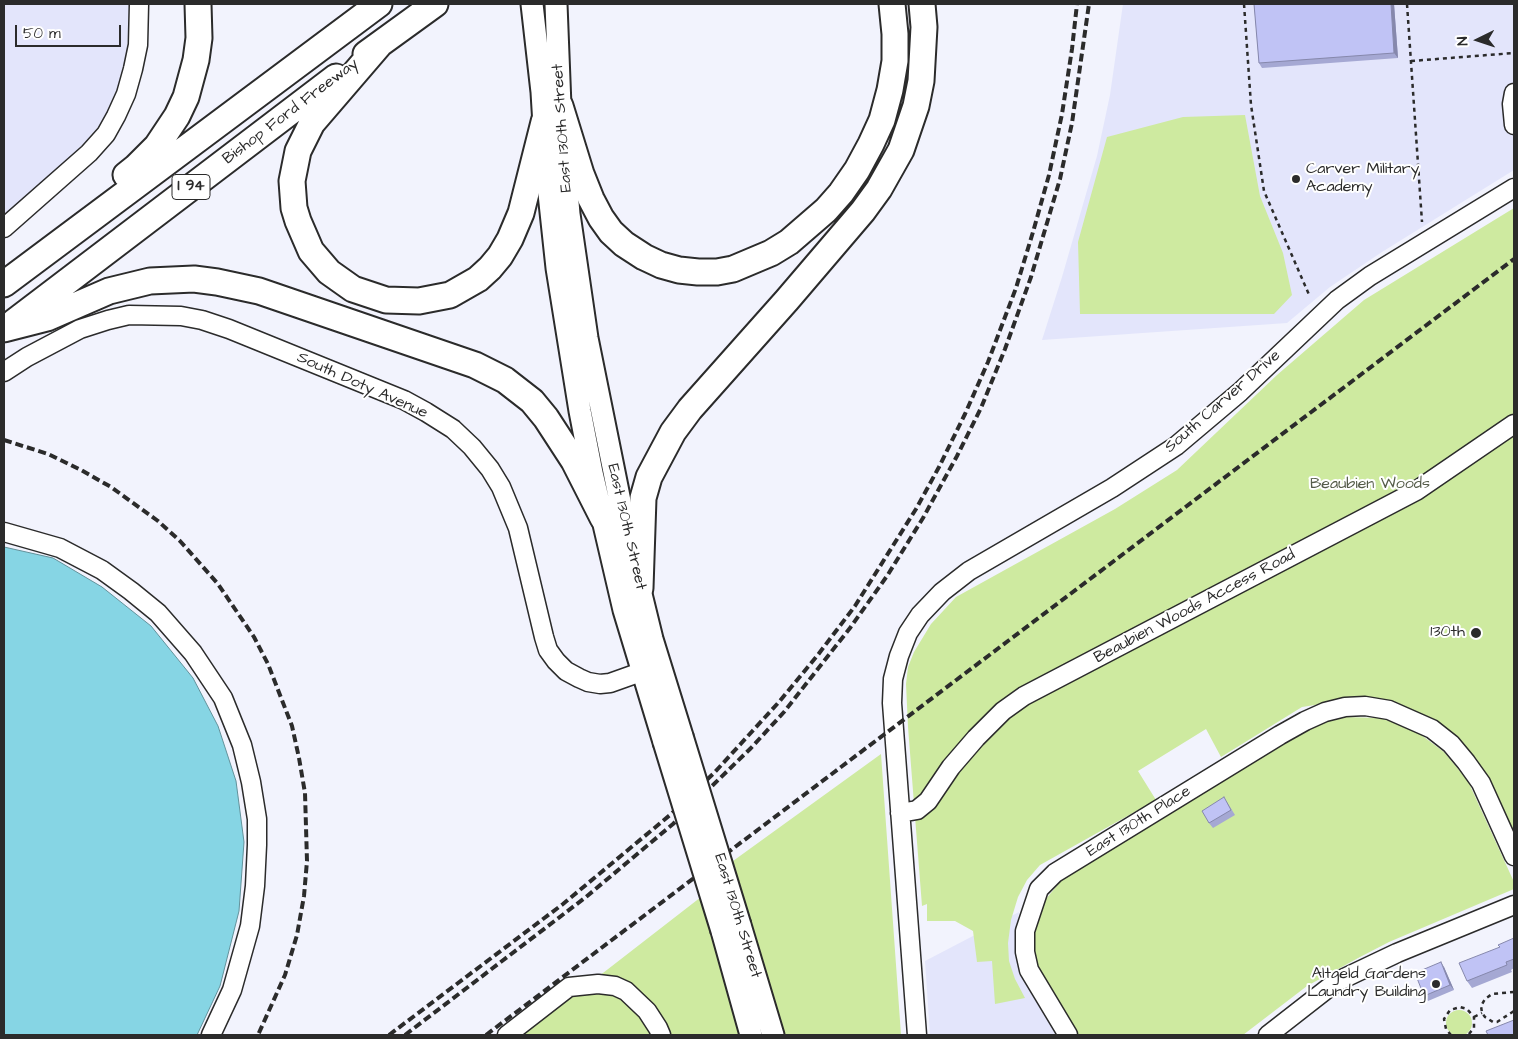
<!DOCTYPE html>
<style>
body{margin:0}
#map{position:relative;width:1518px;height:1039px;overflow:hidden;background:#f2f3fd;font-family:"Architects Daughter",sans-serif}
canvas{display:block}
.frame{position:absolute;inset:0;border:5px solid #2b2b2b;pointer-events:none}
.north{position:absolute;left:1453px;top:15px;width:50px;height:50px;-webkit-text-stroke:4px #fff;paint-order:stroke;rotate:266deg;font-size:14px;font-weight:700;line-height:20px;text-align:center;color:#2b2b2b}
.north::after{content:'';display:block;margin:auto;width:18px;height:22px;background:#2b2b2b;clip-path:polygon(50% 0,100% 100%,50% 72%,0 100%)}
.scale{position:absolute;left:15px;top:25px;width:106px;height:22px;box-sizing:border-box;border:2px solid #2b2b2b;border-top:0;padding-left:6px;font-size:15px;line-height:18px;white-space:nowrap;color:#2b2b2b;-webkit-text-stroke:4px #fff;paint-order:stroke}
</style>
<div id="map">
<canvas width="1518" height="1039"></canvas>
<div class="frame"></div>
<div class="north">N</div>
<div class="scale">50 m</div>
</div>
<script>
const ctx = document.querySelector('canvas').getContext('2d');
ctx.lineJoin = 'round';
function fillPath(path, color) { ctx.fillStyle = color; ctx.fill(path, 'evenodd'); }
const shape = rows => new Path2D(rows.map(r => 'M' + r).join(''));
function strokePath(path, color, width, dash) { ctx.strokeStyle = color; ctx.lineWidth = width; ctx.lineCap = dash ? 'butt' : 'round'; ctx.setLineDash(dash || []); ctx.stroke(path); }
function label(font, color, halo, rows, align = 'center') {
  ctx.font = font + ' "Architects Daughter",sans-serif'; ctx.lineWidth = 4; ctx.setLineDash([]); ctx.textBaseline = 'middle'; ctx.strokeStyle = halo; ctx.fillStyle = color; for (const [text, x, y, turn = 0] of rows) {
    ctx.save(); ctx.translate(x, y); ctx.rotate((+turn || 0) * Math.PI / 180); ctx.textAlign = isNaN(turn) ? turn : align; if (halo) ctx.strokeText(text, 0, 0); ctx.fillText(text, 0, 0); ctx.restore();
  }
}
const built = shape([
 [4,4,129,4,127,56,121,87,107,116,77,152,4,216],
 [1123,4,1514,4,1514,170,1382,252,1330,287,1287,323,1042,340,1062,277,1097,156,1110,95],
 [1019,912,1015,939,1017,959,1026,985,1057,1035,930,1035,925,961]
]);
const green = shape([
 [1245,115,1260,196,1283,253,1292,295,1274,314,1080,314,1078,242,1107,137,1183,117],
 [1514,208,1514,836,1492,784,1446,728,1396,702,1353,699,1302,707,1221,757,1206,729,1138,771,1156,800,1040,865,1027,880,1018,897,1011,920,1008,943,1009,961,1015,979,1025,998,995,1004,992,961,977,962,973,931,955,921,927,921,927,904,922,906,908,727,906,684,908,667,914,652,931,624,956,597,1115,509,1177,470,1277,375,1364,300],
 [1344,717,1381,718,1416,731,1444,752,1468,781,1514,882,1514,889,1389,942,1360,957,1307,986,1243,1035,1077,1035,1038,972,1032,941,1041,905,1064,877,1312,726],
 [881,754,901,1035,785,1035,733,861],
 [701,897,742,1035,523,1035],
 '1446 1023a13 13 0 1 1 26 0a13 13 0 1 1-26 0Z'
]);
const water = shape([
 [4,547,53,558,102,587,151,626,193,678,218,726,236,781,244,842,239,911,220,986,197,1035,4,1035,4,547]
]);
const path = shape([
 [1244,4,1251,105,1264,191,1310,297],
 [1407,4,1422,222],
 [1411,61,1514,53],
 [1514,992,1492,994,1485,999,1481,1006,1482,1013,1485,1017,1493,1022,1497,1022,1514,1011],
 [1474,1017,1482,1013],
 [1451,1035,1446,1029,1444,1019,1450,1010,1460,1007,1467,1009,1474,1017,1474,1028,1468,1035]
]);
const minor = shape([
 [1514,93,1512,104,1514,125],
 [4,228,89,153,106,134,116,116,126,94,133,69,138,45,139,4],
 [4,372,27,357,80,329,108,320,129,315,181,316,202,320,229,329,404,400,426,412,453,429,472,447,490,469,501,487,518,528,544,637,548,650,556,661,566,671,579,678,588,682,600,684,610,683,655,667],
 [4,532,60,548,102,570,131,591,158,613,193,653,223,698,242,745,251,782,257,819,257,845,255,886,250,926,232,990,211,1035],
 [900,813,917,810,928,801,951,767,976,738,1003,711,1024,696,1416,491,1514,424],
 [507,1035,569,987,598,984,615,986,626,991,647,1011,658,1028,661,1035],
 [917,1035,892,703,893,679,899,656,908,633,920,615,942,592,969,571,1112,488,1176,446,1240,392,1337,300,1370,276,1514,188],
 [1068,1035,1029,970,1025,952,1025,931,1039,889,1055,873,1280,735,1305,721,1325,712,1345,707,1365,706,1389,710,1432,729,1451,744,1466,762,1481,783,1514,856],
 [1268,1035,1336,982,1397,953,1514,905]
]);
const major = shape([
 [532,4,542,92,547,175,557,268,580,411,592,473,624,610,664,742],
 [556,4,560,106,569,214,587,338,628,541,652,639,682,736],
 [740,925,773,1035],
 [722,931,751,1035]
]);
const highway = shape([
 [379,45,312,123,298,151,292,181,294,208,298,221,311,251,329,272,353,289,386,300,419,301,450,295,478,279,490,268,500,256,510,239,521,213,544,122],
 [366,54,435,4],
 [560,106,581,174,591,199,601,218,611,232,624,244,644,257,661,265,679,270,698,272,717,272,733,269,771,253,789,242,826,210,841,193,857,170,871,144,882,120,890,90,895,61,895,34,892,4],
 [126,175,136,167,157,146,177,116,186,97,196,60,199,38,198,4],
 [4,284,379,4],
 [14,322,336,77],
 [4,329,47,318,109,291,150,281,194,279,217,282,259,291,475,365,505,380,532,401,546,418,574,461,603,518],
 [640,588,643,498,649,477,673,432,690,409,787,300,863,211,879,189,901,150,916,106,921,81,924,27,922,4]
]);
const rail = shape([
 [4,440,48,454,81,470,111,487,158,521,180,541,218,584,254,637,268,664,292,726,299,758,305,793,307,861,304,896,297,935,285,975,258,1035],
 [389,1035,563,904,670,815,714,773,779,702,817,656,855,606,916,509,939,467,965,414,988,362,1016,288,1033,232,1049,175,1062,114,1072,49,1077,4],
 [405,1035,586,897,673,824,751,748,784,712,850,628,887,576,923,518,957,456,981,408,1005,349,1031,277,1060,179,1072,123,1089,4],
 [486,1035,1514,259]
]);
const majorBridge = shape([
 [682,736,740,925],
 [664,742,722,931]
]);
const wall = shape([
 [1254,4,1394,4,1398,58,1262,68,1259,63],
 [1227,802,1235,815,1213,828,1209,823],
 [1514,938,1514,968,1511,970,1512,972,1472,988,1467,981,1500,947],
 [1444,967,1454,990,1428,1001,1424,996]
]);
const shadedWall = shape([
 [1391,4,1394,4,1398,58,1394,53],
 [1441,962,1444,967,1454,990,1450,985]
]);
const building = shape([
 [1254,4,1391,4,1394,53,1259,63,1254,4],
 [1224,797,1231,810,1209,823,1202,811,1224,797],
 [1514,938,1514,959,1506,962,1507,965,1467,981,1459,963,1500,947,1498,945,1514,938],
 [1441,962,1450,985,1424,996,1415,973,1441,962],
 [1514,1020,1514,1035,1488,1035,1486,1031,1514,1020]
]);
const markers = [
 [1296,179,5,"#2b2b2b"],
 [1476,633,6,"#2b2b2b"],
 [1436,984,5,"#2b2b2b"]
];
const shields = [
 [191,187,38]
];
const shieldNames = [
 ["I 94",191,187]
];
const streetNames = [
 ["Bishop Ford Freeway",291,112,-37],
 ["East 130th Street",563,128,-94],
 ["South Doty Avenue",362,386,24],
 ["South Carver Drive",1223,402,-41],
 ["East 130th Street",626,527,77],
 ["Beaubien Woods Access Road",1195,607,-28],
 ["East 130th Place",1139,822,-32],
 ["East 130th Street",737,916,73]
];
const poiNames = [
 ["Carver Military",1306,170,"left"],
 ["Academy",1306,188,"left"],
 ["130th",1465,633],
 ["Altgeld Gardens",1426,975],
 ["Laundry Building",1426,993]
];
const parkNames = [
 ["Beaubien Woods",1370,485]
];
fillPath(built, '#e3e5fb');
fillPath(green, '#ceeaa0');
fillPath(water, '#86d5e4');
strokePath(water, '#62919a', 1);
strokePath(minor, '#2b2b2b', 21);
strokePath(major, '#2b2b2b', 25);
strokePath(highway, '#2b2b2b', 29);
strokePath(path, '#2b2b2b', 2.5, [4, 4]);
strokePath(minor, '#fff', 18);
strokePath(major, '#fff', 21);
strokePath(highway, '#fff', 25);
strokePath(rail, '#2b2b2b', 4, [8, 4]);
strokePath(majorBridge, '#2b2b2b', 25, []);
strokePath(majorBridge, '#fff', 21);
fillPath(wall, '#a5a8d3');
fillPath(shadedWall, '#8688ac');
fillPath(building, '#c0c3f5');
strokePath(building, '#8688ac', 1);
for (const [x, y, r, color] of markers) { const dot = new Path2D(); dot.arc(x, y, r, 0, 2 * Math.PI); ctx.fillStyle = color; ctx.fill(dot); strokePath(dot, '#fff', 2); }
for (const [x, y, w] of shields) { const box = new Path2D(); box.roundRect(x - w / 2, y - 12.5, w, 25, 4); ctx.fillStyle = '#fff'; ctx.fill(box); strokePath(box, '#2b2b2b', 1); }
label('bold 15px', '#2b2b2b', null, shieldNames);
label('16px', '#2b2b2b', '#fff', streetNames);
label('16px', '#2b2b2b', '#fff', poiNames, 'right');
label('16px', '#545b48', '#fff', parkNames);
</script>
